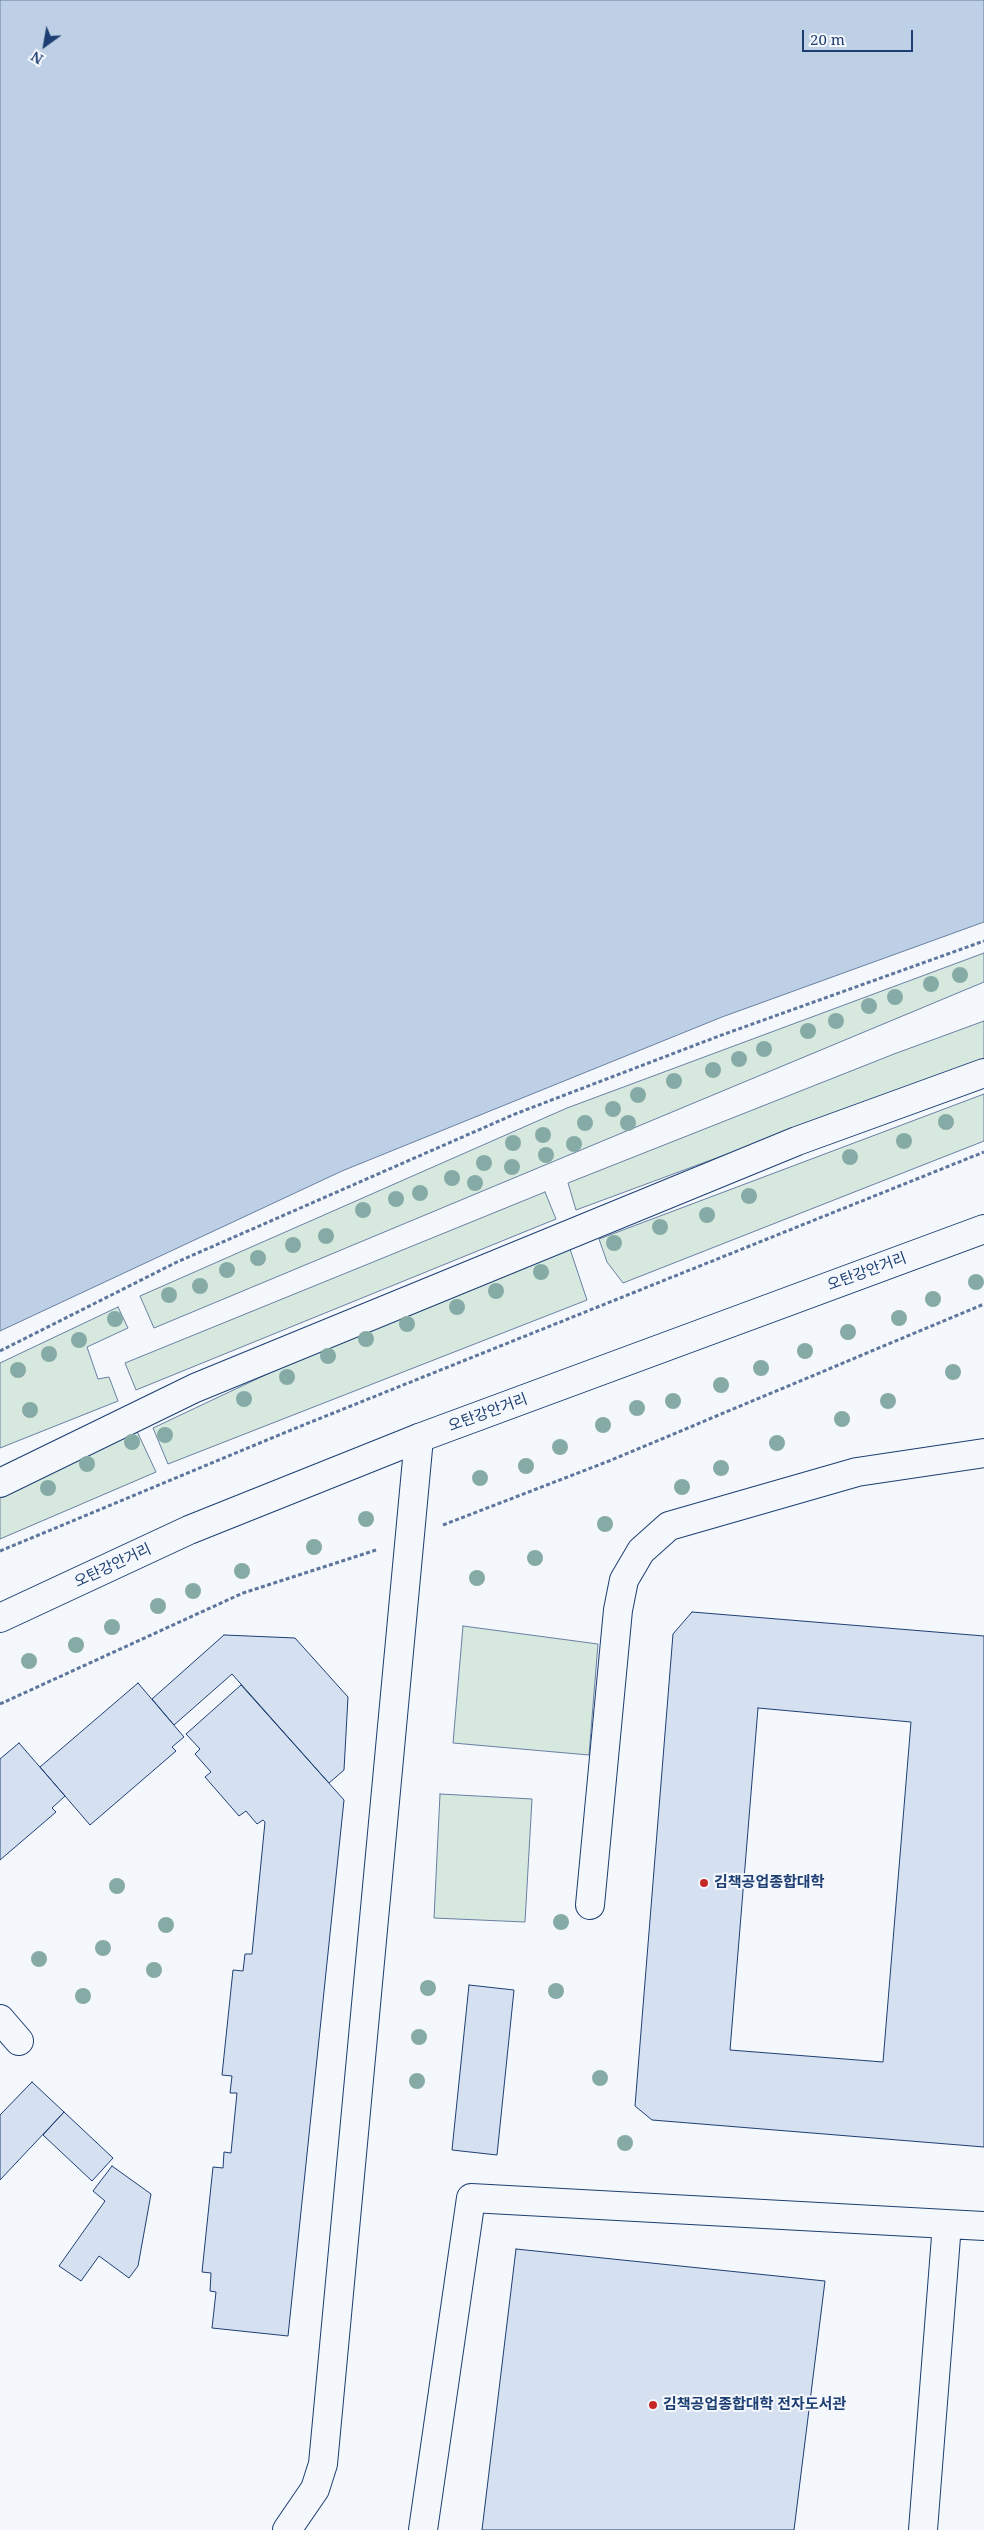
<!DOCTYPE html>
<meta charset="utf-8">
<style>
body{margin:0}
#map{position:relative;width:984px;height:2530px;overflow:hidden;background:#f4f7fb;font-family:"Noto Serif",serif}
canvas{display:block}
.north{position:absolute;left:20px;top:20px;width:50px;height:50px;-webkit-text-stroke:4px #f4f7fb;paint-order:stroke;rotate:212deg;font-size:14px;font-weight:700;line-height:20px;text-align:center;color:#1d3f73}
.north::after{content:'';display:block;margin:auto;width:18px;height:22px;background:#1d3f73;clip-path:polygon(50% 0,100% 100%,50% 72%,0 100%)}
.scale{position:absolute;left:802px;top:30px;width:111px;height:22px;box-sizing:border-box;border:2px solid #1d3f73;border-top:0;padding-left:6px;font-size:15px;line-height:18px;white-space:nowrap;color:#1d3f73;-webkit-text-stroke:4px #f4f7fb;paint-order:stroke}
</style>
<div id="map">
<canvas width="984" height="2530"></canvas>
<div class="north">N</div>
<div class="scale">20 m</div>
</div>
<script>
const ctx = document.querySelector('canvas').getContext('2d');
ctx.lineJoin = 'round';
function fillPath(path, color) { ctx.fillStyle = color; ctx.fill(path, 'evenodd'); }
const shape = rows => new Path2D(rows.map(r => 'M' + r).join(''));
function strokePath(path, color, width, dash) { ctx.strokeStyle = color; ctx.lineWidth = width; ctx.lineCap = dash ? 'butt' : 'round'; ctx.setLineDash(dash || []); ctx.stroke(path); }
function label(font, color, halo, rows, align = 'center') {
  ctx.font = font + ' "Noto Serif","Noto Sans KR",serif'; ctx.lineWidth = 4; ctx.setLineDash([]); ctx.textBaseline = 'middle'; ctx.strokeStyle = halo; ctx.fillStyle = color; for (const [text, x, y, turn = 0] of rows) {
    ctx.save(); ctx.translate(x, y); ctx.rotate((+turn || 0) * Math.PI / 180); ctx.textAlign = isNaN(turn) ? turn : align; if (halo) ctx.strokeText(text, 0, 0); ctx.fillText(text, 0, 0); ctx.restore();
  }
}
const green = shape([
 [984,953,984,982,154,1328,140,1296,567,1108,984,953],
 [984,1021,984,1059,576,1210,568,1183,894,1054,984,1021],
 [984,1094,984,1141,623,1283,607,1262,599,1239,984,1094],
 [545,1192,556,1219,136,1390,125,1363,545,1192],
 [570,1249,587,1300,168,1464,153,1428,371,1325,570,1249],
 [118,1307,128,1328,87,1347,98,1379,109,1377,118,1401,0,1448,0,1363,118,1307],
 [135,1427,156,1472,0,1539,0,1494,135,1427],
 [463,1626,598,1644,589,1755,453,1743,463,1626],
 [440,1794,532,1799,525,1922,434,1918,440,1794]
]);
const water = shape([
 [0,0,984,0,984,922,722,1017,342,1171,0,1331,0,0]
]);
const building = shape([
 [692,1612,984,1636,984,2147,652,2120,635,2106,673,1634,692,1612],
 [758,1708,911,1722,883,2062,730,2050,758,1708],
 [224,1635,295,1638,348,1697,344,1770,329,1783,232,1674,174,1725,152,1699,224,1635],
 [138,1683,184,1737,172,1747,176,1751,90,1825,40,1767,138,1683],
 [241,1685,344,1800,288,2336,212,2328,216,2292,210,2291,211,2273,202,2272,213,2167,223,2168,224,2152,231,2153,237,2093,230,2093,232,2076,222,2075,233,1970,243,1971,245,1954,252,1954,265,1822,263,1820,257,1824,246,1811,239,1816,205,1777,211,1772,195,1754,200,1749,186,1734,241,1685],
 [19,1743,65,1796,52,1808,56,1812,0,1860,0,1759,19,1743],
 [469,1985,514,1990,497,2155,452,2150,469,1985],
 [32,2082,64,2112,0,2180,0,2115,32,2082],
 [64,2112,113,2158,92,2181,43,2135,64,2112],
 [112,2166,151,2194,138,2266,129,2278,99,2256,81,2281,59,2266,105,2201,93,2191,112,2166],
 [516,2249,825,2281,794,2530,482,2530,516,2249]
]);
const path = shape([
 [0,1351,177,1262,515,1114,719,1036,984,941],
 [443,1525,609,1461,984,1304],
 [0,1551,296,1428,984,1152],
 [0,1704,243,1593,376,1550]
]);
const minor = shape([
 [0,1483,195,1388,797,1141,984,1073],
 [590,1905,618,1610,624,1580,641,1551,669,1526,857,1472,984,1453],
 [0,2019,19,2041],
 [287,2530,315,2489,323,2464,419,1438],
 [423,2530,471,2198,984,2226],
 [923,2530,947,2224]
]);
const major = shape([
 [0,1618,189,1530,419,1438,984,1229]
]);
const trees = [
 [960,975],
 [931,984],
 [895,997],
 [869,1006],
 [836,1021],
 [808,1031],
 [764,1049],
 [739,1059],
 [713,1070],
 [674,1081],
 [638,1095],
 [613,1109],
 [946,1122],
 [585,1123],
 [628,1123],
 [543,1135],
 [904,1141],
 [513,1143],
 [574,1144],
 [546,1155],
 [850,1157],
 [484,1163],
 [512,1167],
 [452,1178],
 [475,1183],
 [420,1193],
 [749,1196],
 [396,1199],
 [363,1210],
 [707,1215],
 [660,1227],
 [326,1236],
 [614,1243],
 [293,1245],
 [258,1258],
 [227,1270],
 [541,1272],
 [976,1282],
 [200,1286],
 [496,1291],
 [169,1295],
 [933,1299],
 [457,1307],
 [899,1318],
 [115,1319],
 [407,1324],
 [848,1332],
 [366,1339],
 [79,1340],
 [805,1351],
 [49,1354],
 [328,1356],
 [761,1368],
 [18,1370],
 [953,1372],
 [287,1377],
 [721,1385],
 [244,1399],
 [673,1401],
 [888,1401],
 [637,1408],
 [30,1410],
 [842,1419],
 [603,1425],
 [165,1435],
 [132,1442],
 [777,1443],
 [560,1447],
 [87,1464],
 [526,1466],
 [721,1468],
 [480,1478],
 [682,1487],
 [48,1488],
 [366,1519],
 [605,1524],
 [314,1547],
 [535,1558],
 [242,1571],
 [477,1578],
 [193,1591],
 [158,1606],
 [112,1627],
 [76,1645],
 [29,1661],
 [117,1886],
 [561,1922],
 [166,1925],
 [103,1948],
 [39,1959],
 [154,1970],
 [428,1988],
 [556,1991],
 [83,1996],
 [419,2037],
 [600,2078],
 [417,2081],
 [625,2143]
];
const markers = [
 [704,1883,5,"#c62828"],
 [653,2405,5,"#c62828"]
];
const streetNames = [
 ["오탄강안거리",867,1272,-20],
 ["오탄강안거리",488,1413,-20],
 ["오탄강안거리",113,1566,-25]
];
const poiNames = [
 ["김책공업종합대학",714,1883],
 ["김책공업종합대학 전자도서관",663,2405]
];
fillPath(green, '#d7e8df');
strokePath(green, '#687fa3', 1);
fillPath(water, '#bed0e5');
strokePath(water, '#687fa3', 1);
fillPath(building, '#d5e0f0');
strokePath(building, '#1d3f73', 1);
strokePath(minor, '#1d3f73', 30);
strokePath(major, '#1d3f73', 30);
strokePath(path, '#5e769c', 3, [4, 2.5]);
strokePath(minor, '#f4f7fb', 28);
strokePath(major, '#f4f7fb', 28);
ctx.fillStyle = '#86aba6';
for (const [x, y] of trees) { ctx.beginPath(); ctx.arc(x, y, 8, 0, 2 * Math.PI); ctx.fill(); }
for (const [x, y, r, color] of markers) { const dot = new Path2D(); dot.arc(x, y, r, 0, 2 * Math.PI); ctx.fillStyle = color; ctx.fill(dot); strokePath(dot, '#f4f7fb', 2); }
label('15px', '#1d3f73', '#f4f7fb', streetNames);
label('bold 15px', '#1d3f73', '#f4f7fb', poiNames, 'left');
</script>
